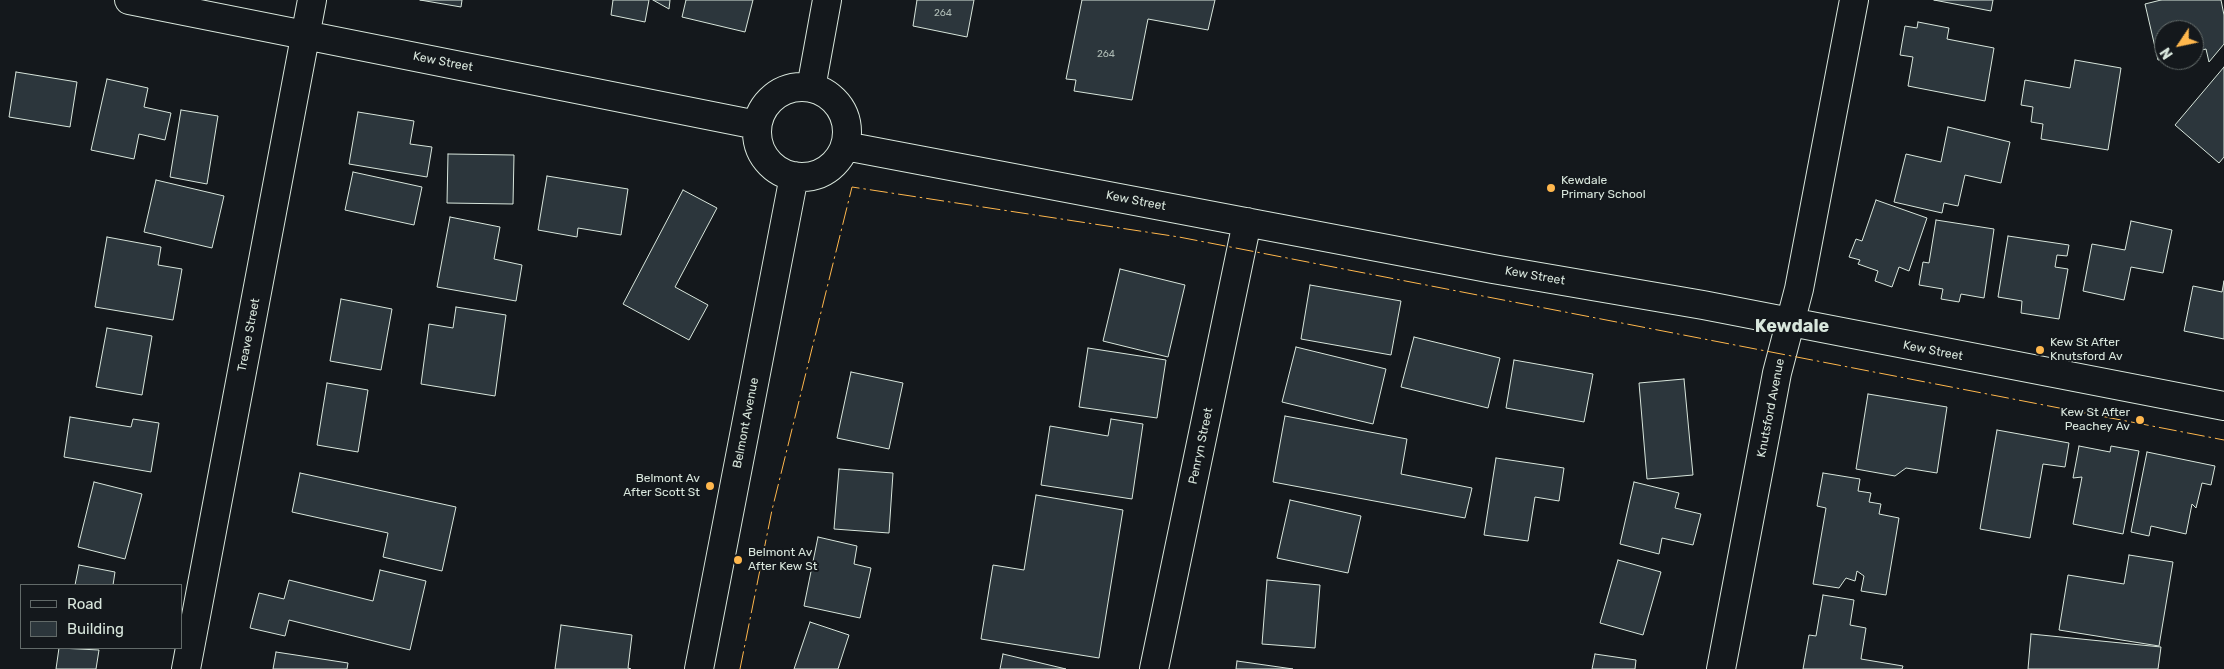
<!DOCTYPE html>
<style>
body{margin:0}
#map{position:relative;width:2224px;height:669px;overflow:hidden;background:#14181c;font-family:Rubik,sans-serif}
canvas{display:block}
.legend{position:absolute;left:20px;top:584px;width:162px;height:65px;box-sizing:border-box;background:#14181c;border:1px solid #626a69;margin:0;padding:6px 9px;list-style:none;font-size:15px;color:#d8e6dc}
.legend li{display:flex;align-items:center;gap:10px;height:25px}
.legend b{width:25px;border:1px solid #626a69}
.north{position:absolute;left:2154px;top:20px;width:50px;height:50px;box-sizing:border-box;background:#14181c;border:1px solid #626a69;border-radius:50%;rotate:236deg;font-size:14px;font-weight:700;line-height:20px;text-align:center;color:#d8e6dc}
.north::after{content:'';display:block;margin:auto;width:18px;height:22px;background:#ffb74d;clip-path:polygon(50% 0,100% 100%,50% 72%,0 100%)}
</style>
<div id="map">
<canvas width="2224" height="669"></canvas>
<ul class="legend">
<li><b style="height:6px;background:#14181c"></b>Road</li>
<li><b style="height:14px;background:#2c363c"></b>Building</li>
</ul>
<div class="north">N</div>
</div>
<script>
const ctx = document.querySelector('canvas').getContext('2d');
ctx.lineJoin = 'round';
function fillPath(path, color) { ctx.fillStyle = color; ctx.fill(path, 'evenodd'); }
const shape = rows => new Path2D(rows.map(r => 'M' + r).join(''));
function strokePath(path, color, width, dash) { ctx.strokeStyle = color; ctx.lineWidth = width; ctx.lineCap = dash ? 'butt' : 'round'; ctx.setLineDash(dash || []); ctx.stroke(path); }
function label(font, color, halo, rows, align = 'center') {
  ctx.font = font + ' Rubik,sans-serif'; ctx.lineWidth = 4; ctx.setLineDash([]); ctx.textBaseline = 'middle'; ctx.strokeStyle = halo; ctx.fillStyle = color; for (const [text, x, y, turn = 0] of rows) {
    ctx.save(); ctx.translate(x, y); ctx.rotate((+turn || 0) * Math.PI / 180); ctx.textAlign = isNaN(turn) ? turn : align; if (halo) ctx.strokeText(text, 0, 0); ctx.fillText(text, 0, 0); ctx.restore();
  }
}
const building = shape([
 [420,0,462,0,461,7,420,0],
 [613,0,649,0,645,22,611,15,613,0],
 [653,0,670,0,669,9,653,0],
 [686,0,753,0,745,32,682,17,686,0],
 [917,0,974,0,967,37,913,26,917,0],
 [1082,0,1215,0,1208,30,1148,19,1132,100,1074,91,1076,80,1066,79,1082,0],
 [1934,0,1993,0,1991,11,1934,0],
 [2161,0,2221,0,2224,15,2224,44,2209,62,2206,49,2194,52,2194,30,2164,30,2164,59,2158,60,2145,4,2161,0],
 [1918,22,1949,28,1947,39,1994,48,1985,101,1908,86,1913,57,1900,55,1905,26,1917,28,1918,22],
 [2075,60,2121,68,2108,150,2041,139,2043,124,2031,122,2033,107,2021,105,2025,80,2070,88,2075,60],
 [2224,67,2224,157,2219,163,2175,125,2224,67],
 [16,72,77,82,70,127,9,117,16,72],
 [107,79,148,88,144,107,171,113,165,140,139,134,134,159,91,150,107,79],
 [181,110,218,116,207,184,170,177,181,110],
 [358,112,414,121,410,144,432,147,427,177,349,164,358,112],
 [1948,127,2010,142,2001,183,1965,175,1958,206,1944,203,1942,213,1894,202,1906,154,1941,162,1948,127],
 [448,154,514,155,513,204,447,203,448,154],
 [353,172,422,187,414,225,345,210,353,172],
 [547,176,628,189,621,235,578,228,577,237,538,230,547,176],
 [156,180,224,196,212,248,144,232,156,180],
 [683,190,717,208,675,287,708,305,689,340,623,304,683,190],
 [1876,200,1927,218,1909,271,1899,267,1892,287,1875,281,1878,271,1858,264,1860,260,1849,257,1856,239,1862,241,1876,200],
 [450,217,500,227,494,259,522,265,516,301,437,287,450,217],
 [1936,220,1994,229,1984,298,1961,294,1959,302,1941,299,1943,289,1919,285,1923,262,1929,263,1936,220],
 [2131,221,2172,230,2163,273,2131,267,2124,300,2083,291,2092,244,2125,250,2131,221],
 [2008,236,2069,245,2067,256,2057,255,2055,267,2068,269,2059,319,2021,313,2022,301,1998,297,2008,236],
 [107,237,161,247,158,265,182,269,173,320,95,307,107,237],
 [1120,269,1185,285,1168,357,1103,341,1120,269],
 [2224,281,2224,339,2184,331,2193,286,2222,292,2224,281],
 [1310,285,1401,301,1391,355,1301,339,1310,285],
 [341,299,392,309,381,370,330,361,341,299],
 [456,307,506,315,495,396,421,384,429,324,453,328,456,307],
 [107,328,152,336,142,395,96,387,107,328],
 [1414,337,1500,358,1488,408,1401,387,1414,337],
 [1296,347,1386,369,1373,424,1282,402,1296,347],
 [1088,348,1166,360,1157,418,1079,407,1088,348],
 [1514,360,1593,374,1584,422,1506,408,1514,360],
 [851,372,903,383,889,449,837,438,851,372],
 [1684,379,1693,475,1647,479,1639,383,1684,379],
 [327,383,368,390,358,452,317,445,327,383],
 [1868,394,1947,407,1937,473,1906,468,1895,476,1856,469,1868,394],
 [1285,416,1407,439,1401,474,1472,488,1465,518,1273,482,1285,416],
 [70,417,131,427,133,419,159,423,151,472,64,457,70,417],
 [1111,419,1143,424,1132,499,1041,485,1050,426,1108,436,1111,419],
 [1997,430,2069,443,2065,467,2043,464,2030,538,1980,529,1997,430],
 [2079,446,2110,452,2111,446,2139,451,2123,534,2073,524,2082,477,2073,478,2079,446],
 [2147,452,2215,466,2211,485,2202,483,2196,508,2192,504,2186,534,2151,526,2149,536,2131,532,2147,452],
 [1496,458,1564,468,1559,501,1535,497,1528,541,1484,535,1496,458],
 [839,469,893,473,889,533,834,529,839,469],
 [300,473,456,507,442,571,383,557,388,533,292,512,300,473],
 [1823,473,1860,479,1858,491,1871,493,1869,502,1881,504,1879,514,1899,518,1886,595,1861,591,1864,576,1857,571,1855,581,1846,578,1839,588,1813,584,1826,508,1817,506,1823,473],
 [94,482,142,494,125,559,78,547,94,482],
 [1634,482,1679,493,1675,508,1701,514,1693,545,1662,538,1659,554,1620,544,1634,482],
 [1036,495,1123,510,1099,658,981,639,993,565,1024,570,1036,495],
 [1290,500,1361,516,1348,573,1277,558,1290,500],
 [818,537,857,546,854,564,871,568,860,618,804,606,818,537],
 [2129,555,2173,562,2159,646,2059,630,2068,575,2124,584,2129,555],
 [1618,560,1661,572,1643,635,1600,623,1618,560],
 [79,565,115,572,113,585,75,585,79,565],
 [380,570,426,581,410,650,289,620,285,636,250,628,259,593,284,599,289,580,373,601,380,570],
 [1267,580,1320,585,1315,648,1262,644,1267,580],
 [1823,595,1854,600,1850,625,1866,628,1861,659,1903,666,1902,669,1803,669,1809,635,1816,636,1823,595],
 [810,622,849,635,838,669,794,669,810,622],
 [561,625,632,635,628,668,631,669,555,669,561,625],
 [2031,634,2161,647,2158,669,2028,669,2031,634],
 [59,648,99,650,96,669,56,669,59,648],
 [276,652,348,663,347,669,273,669,276,652],
 [1003,654,1066,669,1000,669,1003,654],
 [1595,654,1636,660,1635,669,1592,669,1595,654],
 [1237,661,1293,669,1236,669,1237,661]
]);
const street = shape([
 [129,0,757,125],
 '757 132a45 45 0 1 1 90 0a45 45 0 1 1-90 0Z',
 [811,88,827,0],
 [845,146,1493,269,1703,305,2224,406],
 [186,669,312,0],
 [699,669,794,176],
 [1154,669,1247,222],
 [1721,669,1777,373,1799,289,1854,0]
]);
const power = shape([
 [740,669,772,510,852,187,1179,237,2224,440]
]);
const markers = [
 [1551,188,5,"#ffb74d"],
 [2040,350,5,"#ffb74d"],
 [2140,420,5,"#ffb74d"],
 [710,486,5,"#ffb74d"],
 [738,560,5,"#ffb74d"]
];
const numberNames = [
 ["264",943,13],
 ["264",1106,54]
];
const streetNames = [
 ["Kew Street",443,62,11],
 ["Kew Street",1136,201,11],
 ["Kew Street",1535,276,10],
 ["Treave Street",249,335,-79],
 ["Kew Street",1933,351,11],
 ["Knutsford Avenue",1771,408,-79],
 ["Belmont Avenue",746,423,-79],
 ["Penryn Street",1201,446,-78]
];
const poiNames = [
 ["Kewdale",1561,181],
 ["Primary School",1561,195],
 ["Kew St After",2050,343],
 ["Knutsford Av",2050,357],
 ["Kew St After",2130,413,"right"],
 ["Peachey Av",2130,427,"right"],
 ["Belmont Av",700,479,"right"],
 ["After Scott St",700,493,"right"],
 ["Belmont Av",748,553],
 ["After Kew St",748,567]
];
const districtNames = [
 ["Kewdale",1792,327]
];
fillPath(building, '#2c363c');
strokePath(building, '#d8e6dc', 1);
strokePath(street, '#d8e6dc', 30);
strokePath(street, '#14181c', 28);
strokePath(power, '#ffb74d', 1, [18, 4, 2.5, 4]);
for (const [x, y, r, color] of markers) { const dot = new Path2D(); dot.arc(x, y, r, 0, 2 * Math.PI); ctx.fillStyle = color; ctx.fill(dot); strokePath(dot, '#14181c', 2); }
label('10px', '#adbab4', null, numberNames);
label('12px', '#d8e6dc', '#14181c', streetNames);
label('12px', '#d8e6dc', '#14181c', poiNames, 'left');
label('bold 18px', '#d8e6dc', '#14181c', districtNames);
</script>
